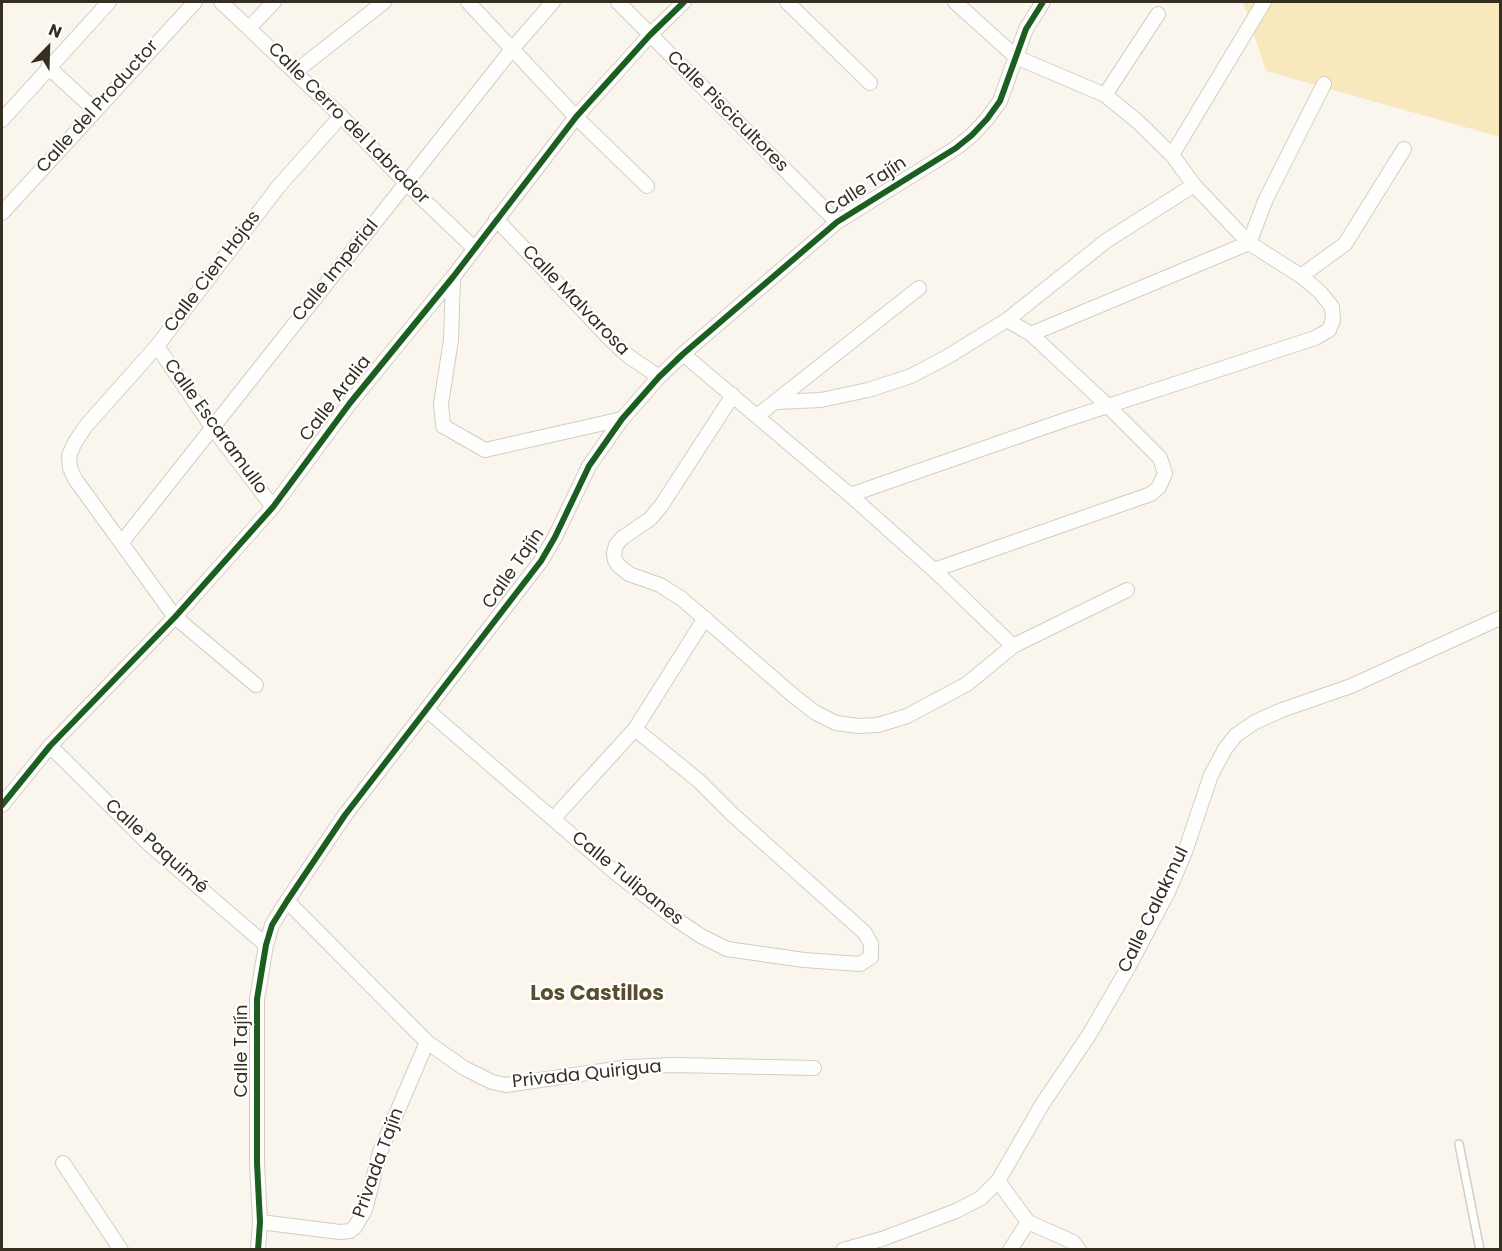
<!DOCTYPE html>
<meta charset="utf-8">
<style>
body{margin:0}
#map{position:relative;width:1502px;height:1251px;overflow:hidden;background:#faf6ee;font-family:Poppins,sans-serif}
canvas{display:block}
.frame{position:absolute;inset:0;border:3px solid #352f22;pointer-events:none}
.north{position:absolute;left:18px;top:18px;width:60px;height:60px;-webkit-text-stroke:4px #fff;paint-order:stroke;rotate:23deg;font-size:16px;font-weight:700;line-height:24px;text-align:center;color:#352f22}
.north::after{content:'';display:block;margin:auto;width:21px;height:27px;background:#352f22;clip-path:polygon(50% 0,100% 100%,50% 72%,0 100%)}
</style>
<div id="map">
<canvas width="1502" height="1251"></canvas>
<div class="frame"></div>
<div class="north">N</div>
</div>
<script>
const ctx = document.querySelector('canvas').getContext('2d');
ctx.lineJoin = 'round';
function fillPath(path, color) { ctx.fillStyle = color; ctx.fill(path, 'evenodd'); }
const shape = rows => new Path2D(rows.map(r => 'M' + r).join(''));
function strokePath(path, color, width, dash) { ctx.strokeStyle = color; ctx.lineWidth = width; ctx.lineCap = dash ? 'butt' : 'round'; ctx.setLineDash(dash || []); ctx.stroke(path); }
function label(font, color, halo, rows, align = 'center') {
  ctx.font = font + ' Poppins,sans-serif'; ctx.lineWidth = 4.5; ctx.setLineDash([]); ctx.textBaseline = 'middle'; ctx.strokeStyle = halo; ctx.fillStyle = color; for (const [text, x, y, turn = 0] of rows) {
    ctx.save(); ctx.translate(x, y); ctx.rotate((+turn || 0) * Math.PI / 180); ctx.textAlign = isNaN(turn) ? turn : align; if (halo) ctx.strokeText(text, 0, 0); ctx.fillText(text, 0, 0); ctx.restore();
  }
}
const green = shape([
 [1243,2,1500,2,1500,137,1266,71]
]);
const service = shape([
 [1459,1144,1480,1250]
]);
const minor = shape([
 [221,2,341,116,406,183,474,248],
 [468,2,576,117,647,186],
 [618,2,837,222],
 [787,2,870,83],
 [249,28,274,2],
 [48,67,95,110],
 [295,72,384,2],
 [1105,95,1158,14],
 [2,120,109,2],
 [1172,155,1264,2],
 [2,213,195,2],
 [496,219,611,340,627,355,659,377],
 [1301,276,1345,244,1404,149],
 [453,277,451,340,441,404,443,426,485,450,622,419],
 [1031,334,1249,243,1266,199,1324,84],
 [157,346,212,427,273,507],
 [683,354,850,495,934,570,1013,646],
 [733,395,661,506,650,519,622,538,616,545,614,553,615,560,618,565,629,574,660,585,682,599,795,697,816,713,836,723,858,726,878,725,907,716,967,684,1013,646,1127,590],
 [777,402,821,400,868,390,911,376,947,357,1007,320,1106,241,1194,185],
 [757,416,919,288],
 [850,495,1065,420,1315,338,1329,330,1333,320,1332,307,1320,292,1301,276,1249,243,1194,185,1172,155,1137,121,1105,95,1016,57,955,2],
 [122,542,513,48,553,2],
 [934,570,1151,494,1159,487,1165,473,1160,458,1108,406,1031,334,1007,320],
 [256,685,175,617,75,479,70,468,69,456,74,444,85,427,157,346,278,187,341,116],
 [427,710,618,875,674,918,701,936,727,949,804,960,860,964,871,957,871,944,865,933,732,814,699,781,635,729],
 [50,746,150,845,266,945],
 [2,805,50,746,175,617,273,507,350,403,453,277,576,117,650,35,684,2],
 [553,819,635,729,705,618],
 [287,901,427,1042,464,1068,492,1082,506,1085,629,1067,674,1065,814,1068],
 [63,1163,121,1250],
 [998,1181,1028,1222,1073,1242,1079,1250],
 [260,1222,340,1232,350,1231,355,1227,365,1210,380,1152,427,1042],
 [258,1250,260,1222,257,1163,257,999,266,945,272,925,287,901,345,815,541,561,555,537,589,466,622,419,659,377,683,354,837,222,956,148,972,135,987,119,1000,101,1026,29,1043,2],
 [843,1250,882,1239,956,1211,981,1198,998,1181,1043,1103,1089,1035,1129,966,1168,892,1185,852,1211,775,1225,749,1236,735,1255,722,1282,710,1351,686,1500,618],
 [1010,1250,1028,1222]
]);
const cycleway = shape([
 [2,805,50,746,175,617,273,507,350,403,453,277,576,117,650,35,684,2],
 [258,1250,260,1222,257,1163,257,999,266,945,272,925,287,901,345,815,541,561,555,537,589,466,622,419,659,377,683,354,837,222,956,148,972,135,987,119,1000,101,1026,29,1043,2]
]);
const streetNames = [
 ["Calle del Productor",98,107,-48],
 ["Calle Piscicultores",727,112,45],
 ["Calle Cerro del Labrador",348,124,45],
 ["Calle Tajín",866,187,-33],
 ["Calle Imperial",336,271,-51],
 ["Calle Cien Hojas",213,272,-53],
 ["Calle Malvarosa",575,301,46],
 ["Calle Aralia",336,399,-52],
 ["Calle Escaramullo",215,427,54],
 ["Calle Tajín",514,569,-55],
 ["Calle Paquimé",156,847,42],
 ["Calle Tulipanes",627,879,39],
 ["Calle Calakmul",1154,910,-64],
 ["Calle Tajín",242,1051,-90],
 ["Privada Quirigua",587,1075,-6],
 ["Privada Tajín",379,1163,-70]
];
const quarterNames = [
 ["Los Castillos",597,995]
];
fillPath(green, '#f9e8be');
strokePath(service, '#d2cec4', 10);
strokePath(minor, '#d2cec4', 16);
strokePath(service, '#fefefc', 7);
strokePath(minor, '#fefefc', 14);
strokePath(cycleway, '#1b5e20', 6);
label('18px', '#352f22', '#fff', streetNames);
label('bold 21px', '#5a4e2f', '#fff', quarterNames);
</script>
